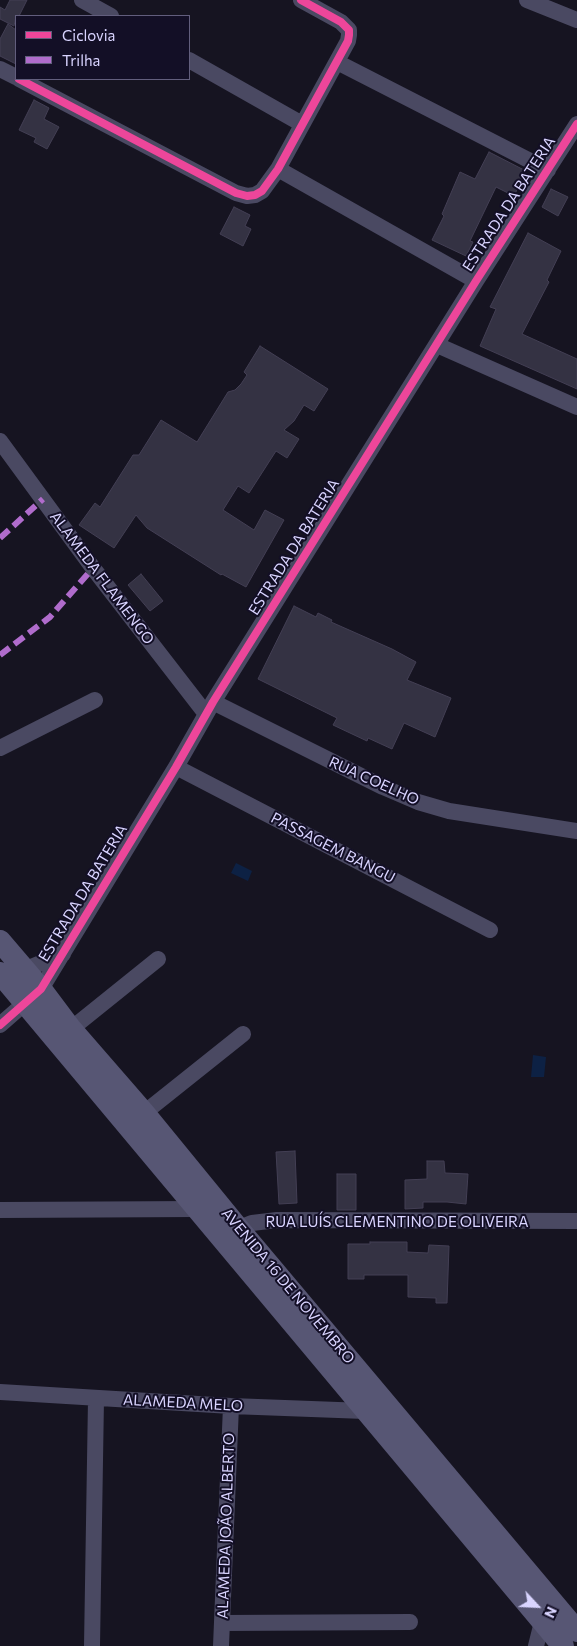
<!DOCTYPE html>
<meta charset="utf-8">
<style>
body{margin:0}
#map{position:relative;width:577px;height:1646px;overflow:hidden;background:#161421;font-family:Commissioner,sans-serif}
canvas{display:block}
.legend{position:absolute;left:15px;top:15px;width:175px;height:65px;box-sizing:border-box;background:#130f26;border:1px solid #625e7d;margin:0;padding:6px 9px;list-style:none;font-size:15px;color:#d9d4ff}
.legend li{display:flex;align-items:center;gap:10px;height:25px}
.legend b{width:25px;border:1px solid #625e7d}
.north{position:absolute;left:512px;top:1581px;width:50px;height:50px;-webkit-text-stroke:4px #130f26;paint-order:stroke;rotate:115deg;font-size:14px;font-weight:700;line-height:20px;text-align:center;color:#d9d4ff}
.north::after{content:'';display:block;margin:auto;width:18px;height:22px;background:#d9d4ff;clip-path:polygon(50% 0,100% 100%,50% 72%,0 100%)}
</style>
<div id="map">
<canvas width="577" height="1646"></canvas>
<ul class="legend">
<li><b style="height:6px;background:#ed469a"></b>Ciclovia</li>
<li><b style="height:6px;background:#b06ccc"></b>Trilha</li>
</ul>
<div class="north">N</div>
</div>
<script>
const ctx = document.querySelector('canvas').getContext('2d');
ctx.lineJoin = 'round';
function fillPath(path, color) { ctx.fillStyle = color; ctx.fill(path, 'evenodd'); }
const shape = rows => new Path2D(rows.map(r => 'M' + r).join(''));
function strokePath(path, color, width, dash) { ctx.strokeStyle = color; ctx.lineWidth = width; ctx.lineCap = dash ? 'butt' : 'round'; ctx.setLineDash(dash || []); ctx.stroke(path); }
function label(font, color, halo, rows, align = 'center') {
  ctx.font = font + ' Commissioner,sans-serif'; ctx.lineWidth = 4; ctx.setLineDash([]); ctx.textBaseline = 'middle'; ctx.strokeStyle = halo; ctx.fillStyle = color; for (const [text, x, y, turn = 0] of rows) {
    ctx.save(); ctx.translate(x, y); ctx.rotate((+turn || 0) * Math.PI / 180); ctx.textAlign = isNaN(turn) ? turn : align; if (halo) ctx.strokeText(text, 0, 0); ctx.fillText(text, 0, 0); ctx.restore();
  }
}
const water = shape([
 [236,863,252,871,248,881,231,873],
 [533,1055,546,1057,544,1077,531,1077]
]);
const building = shape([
 [10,0,27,0,19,16,16,16,14,26,0,19,0,7,5,10,10,0],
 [8,24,16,30,16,64,0,56,0,39,8,24],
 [34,100,49,108,44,119,59,127,47,149,34,142,36,138,19,130,34,100],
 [489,152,526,171,514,196,496,187,470,241,473,242,466,256,432,240,444,216,442,214,460,172,475,179,489,152],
 [551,189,568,197,558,216,542,207,551,189],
 [234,207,250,215,245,226,251,229,243,246,220,234,234,207],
 [528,233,561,251,547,280,549,282,522,334,577,359,577,389,480,346,496,309,490,307,528,233],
 [260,346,328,389,314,411,304,405,294,421,284,430,299,439,287,458,276,451,249,493,238,486,223,510,254,530,265,510,284,520,246,587,222,574,221,575,147,528,136,515,114,548,79,525,95,503,100,507,133,455,139,455,161,420,197,442,228,392,235,390,241,384,247,375,244,372,260,346],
 [141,574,163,601,150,611,128,585,141,574],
 [294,606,316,617,318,613,332,620,331,622,392,649,416,662,407,680,451,698,435,737,404,723,392,749,368,738,367,741,333,725,337,718,258,679,294,606],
 [295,1151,297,1203,279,1204,276,1152,295,1151],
 [427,1161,444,1161,445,1173,468,1174,466,1204,447,1202,423,1202,423,1208,405,1209,405,1180,427,1179,427,1161],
 [337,1174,356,1174,356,1210,337,1210,337,1174],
 [370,1242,407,1242,407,1252,428,1253,429,1245,449,1246,447,1303,436,1303,436,1298,408,1297,408,1275,364,1275,364,1279,348,1279,348,1244,370,1244,370,1242]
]);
const street = shape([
 [82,0,111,16],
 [527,0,577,20],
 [189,60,302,124],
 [337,62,548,170],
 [0,69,16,77],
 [19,79,236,193,247,196,255,195,262,191,278,169,348,41,349,35,349,30,341,22,301,0],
 [278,169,476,281],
 [437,345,577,407],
 [0,441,93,568,206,714],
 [213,702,383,787,418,802,449,811,577,831],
 [0,748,95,700],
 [176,767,490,930],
 [17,975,24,970,63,954],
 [0,1025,41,989,176,767,213,702,476,281,577,124],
 [71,1029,158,959],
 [144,1113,243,1034],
 [0,1210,198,1209],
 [229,1232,252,1223,277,1220,577,1221],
 [0,1392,231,1406,365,1411],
 [222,1623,410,1622],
 [92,1646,96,1399],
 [221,1646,231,1406],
 [536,1646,542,1622]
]);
const secondary = shape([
 [0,941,41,989,71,1029,144,1113,238,1228,577,1631],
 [0,973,563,1646]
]);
const quiet = shape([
 [0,538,43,499],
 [0,655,50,617,93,568]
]);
const cycleway = shape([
 [19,79,236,193,247,196,255,195,262,191,278,169,348,41,349,35,349,30,341,22,301,0],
 [0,1025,41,989,176,767,213,702,476,281,577,124]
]);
const streetNames = [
 ["ESTRADA DA BATERIA",509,204,-57],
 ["ESTRADA DA BATERIA",294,547,-58],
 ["ALAMEDA FLAMENGO",102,578,53],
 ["RUA COELHO",374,781,24],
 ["PASSAGEM BANGU",333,848,27],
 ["ESTRADA DA BATERIA",83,893,-59],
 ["RUA LUÍS CLEMENTINO DE OLIVEIRA",397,1222],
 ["AVENIDA 16 DE NOVEMBRO",288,1286,50],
 ["ALAMEDA MELO",183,1403,3],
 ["ALAMEDA JOÃO ALBERTO",226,1526,-88]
];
fillPath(water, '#0d2144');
fillPath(building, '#343243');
strokePath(building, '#433f54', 1);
strokePath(street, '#4a4962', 16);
strokePath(secondary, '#575674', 22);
strokePath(quiet, '#b06ccc', 6, [12, 6]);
strokePath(cycleway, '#ed469a', 8);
label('15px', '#d9d4ff', '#130f26', streetNames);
</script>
